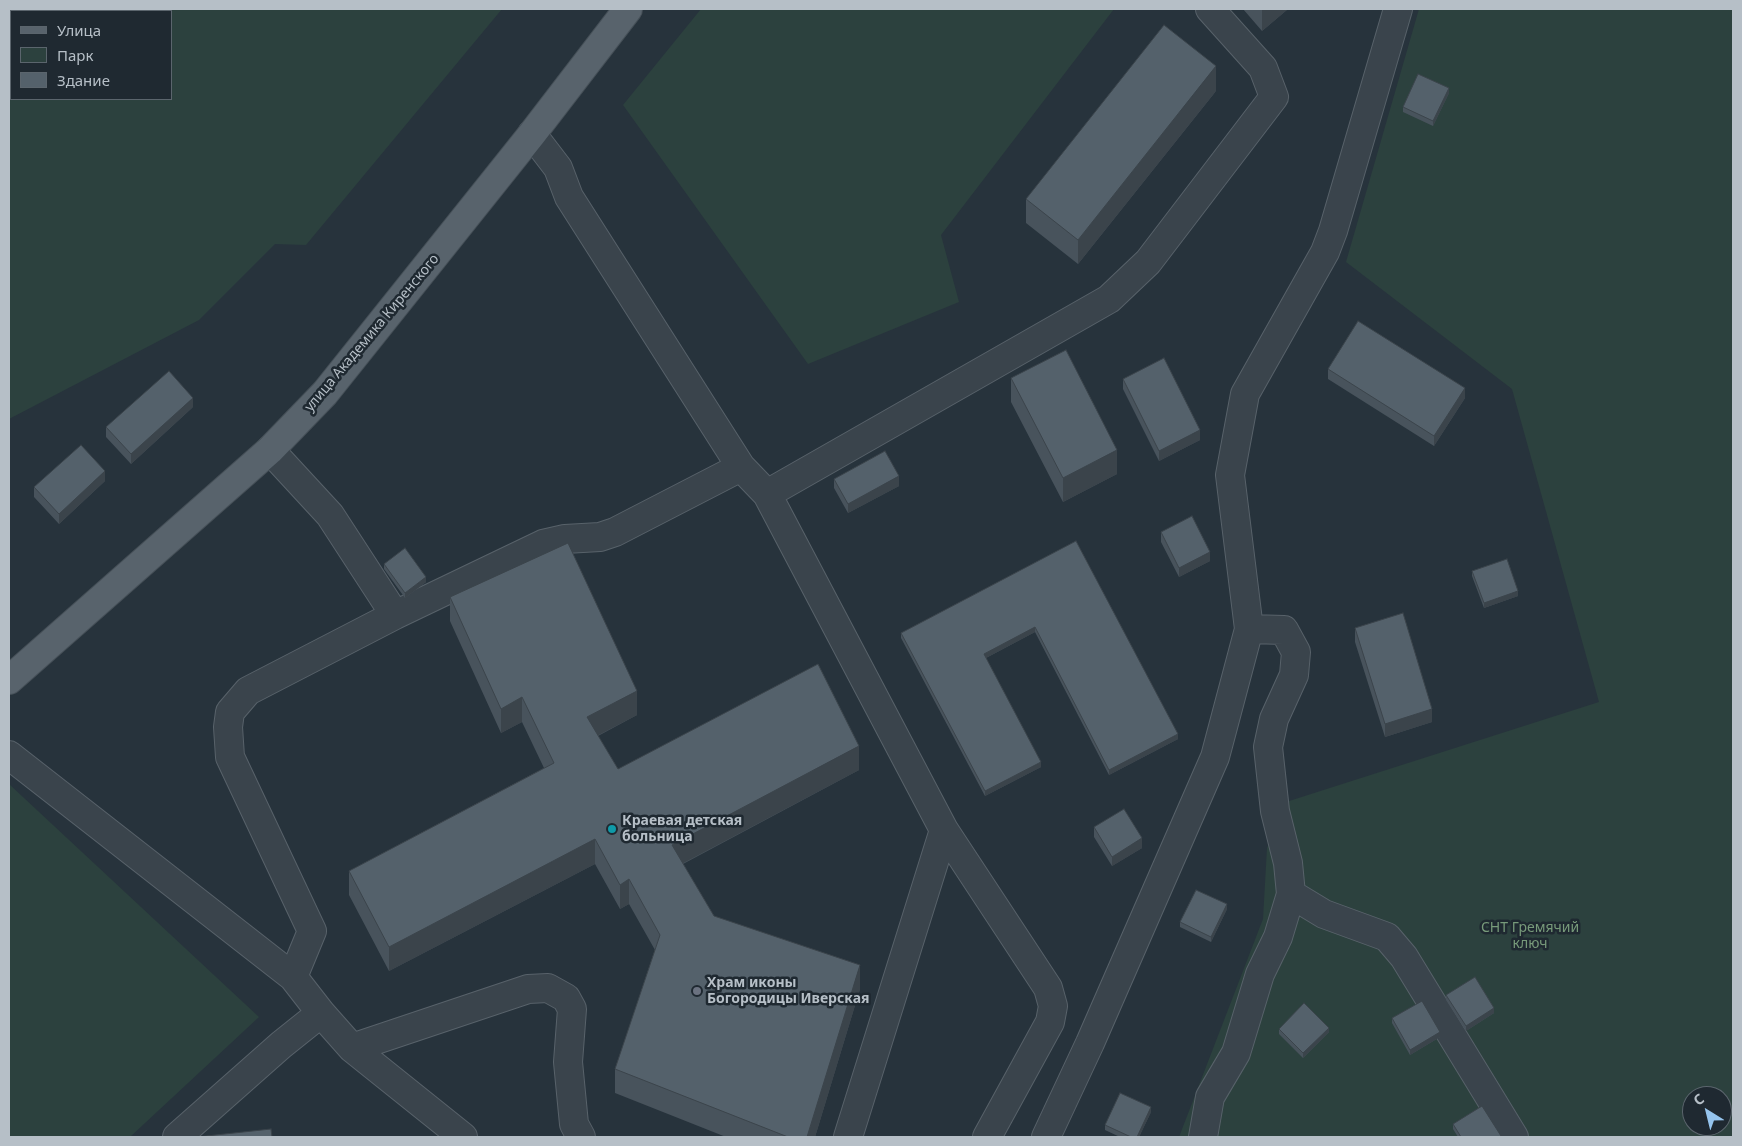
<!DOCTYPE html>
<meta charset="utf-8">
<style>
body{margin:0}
#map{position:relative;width:1742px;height:1146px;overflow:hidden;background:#27333c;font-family:"Noto Sans",sans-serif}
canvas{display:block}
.frame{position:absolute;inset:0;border:10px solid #b6bfc7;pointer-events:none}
.legend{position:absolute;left:10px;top:10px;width:162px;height:90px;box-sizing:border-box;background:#1f2931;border:1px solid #5b656d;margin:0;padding:6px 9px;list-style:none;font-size:15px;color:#b6bfc7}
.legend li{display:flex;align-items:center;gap:10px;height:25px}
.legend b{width:25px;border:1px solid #5b656d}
.north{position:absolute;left:1682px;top:1086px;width:50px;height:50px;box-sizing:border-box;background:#1f2931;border:1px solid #5b656d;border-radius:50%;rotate:324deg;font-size:14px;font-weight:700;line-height:20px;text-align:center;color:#b6bfc7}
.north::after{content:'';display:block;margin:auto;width:18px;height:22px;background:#95c4ed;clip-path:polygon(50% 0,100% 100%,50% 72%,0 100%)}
</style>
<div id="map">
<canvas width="1742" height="1146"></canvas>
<div class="frame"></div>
<ul class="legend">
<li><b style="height:6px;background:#58636c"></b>Улица</li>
<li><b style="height:14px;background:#2c413e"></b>Парк</li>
<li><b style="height:14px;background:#54616b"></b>Здание</li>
</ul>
<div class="north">С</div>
</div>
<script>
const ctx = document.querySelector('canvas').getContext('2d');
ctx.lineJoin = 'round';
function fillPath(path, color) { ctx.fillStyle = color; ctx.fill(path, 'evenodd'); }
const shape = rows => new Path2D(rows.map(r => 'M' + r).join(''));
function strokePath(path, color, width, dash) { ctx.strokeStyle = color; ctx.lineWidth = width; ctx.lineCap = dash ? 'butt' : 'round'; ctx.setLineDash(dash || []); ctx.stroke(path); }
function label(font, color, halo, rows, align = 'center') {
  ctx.font = font + ' "Noto Sans",sans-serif'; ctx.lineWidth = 5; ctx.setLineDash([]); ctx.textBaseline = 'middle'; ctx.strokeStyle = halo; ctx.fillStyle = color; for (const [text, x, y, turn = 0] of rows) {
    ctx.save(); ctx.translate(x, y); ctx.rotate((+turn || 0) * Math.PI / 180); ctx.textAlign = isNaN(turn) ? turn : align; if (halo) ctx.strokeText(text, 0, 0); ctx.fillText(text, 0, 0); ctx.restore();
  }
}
const green = shape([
 [9,9,502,9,306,245,275,244,199,320,9,419],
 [11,11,171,11,171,99,11,99],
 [701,9,1114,9,941,235,959,302,808,364,623,105],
 [1419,9,1733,9,1733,1137,1179,1137,1263,919,1267,848,1286,802,1599,702,1512,389,1346,262],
 [1692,1096,1722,1096,1722,1126,1692,1126],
 [9,784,259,1017,130,1137,9,1137]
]);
const minor = shape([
 [532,134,558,168,569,197,741,467],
 [270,450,330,515,395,615],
 [767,494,1109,299,1148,262,1274,97,1263,68,1210,9],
 [9,755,293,977,321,1013,352,1048,463,1137],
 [944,830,1048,988,1053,1006,1050,1022,987,1137],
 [1291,894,1324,914,1387,937,1404,957,1514,1137],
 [321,1013,293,977,312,931,230,757,228,727,230,712,248,691,395,615,543,544,565,539,600,537,615,532,741,467,767,494,944,830,848,1137],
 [352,1048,528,989,548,988,566,998,572,1009,568,1062,574,1124,581,1137],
 [177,1137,281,1045,321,1013],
 [1046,1137,1090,1043,1215,757,1249,629,1230,475,1245,394,1325,252,1333,231,1398,9],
 [1203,1137,1210,1097,1236,1053,1260,974,1278,937,1291,894,1288,863,1275,811,1268,747,1274,719,1294,675,1296,652,1284,630,1249,629]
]);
const major = shape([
 [9,680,270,450,325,393,532,134,628,9]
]);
const wall = shape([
 [1243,9,1288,9,1262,31],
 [1216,91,1078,264,1026,223,1026,199],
 [1449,93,1433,126,1403,112,1403,107],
 [1328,369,1465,398,1434,446,1328,379],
 [1011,378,1117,474,1063,502,1011,402],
 [1123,379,1200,440,1159,461,1123,389],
 [193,407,131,464,106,437,106,427],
 [834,479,899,486,848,513,834,488],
 [105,481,59,524,34,497,34,487],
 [1161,532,1210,561,1179,577,1161,542],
 [1076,541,1178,739,1109,775,1035,632,986,658,1041,767,985,796,901,638,901,633],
 [384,564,426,582,405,598,384,569],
 [1472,571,1518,596,1484,608,1472,576],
 [450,597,637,715,598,736,618,769,859,770,683,864,714,916,860,989,815,1137,726,1137,615,1093,615,1069,655,950,629,904,620,909,595,864,389,971,349,895,349,871,544,768,522,722,501,733,450,621],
 [1355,628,1432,722,1385,737,1355,642],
 [1094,827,1142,848,1112,866,1094,837],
 [1227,909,1211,942,1180,927,1180,922],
 [1446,995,1494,1013,1466,1031,1446,1000],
 [1392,1018,1440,1037,1410,1055,1392,1023],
 [1279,1029,1329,1032,1303,1058,1279,1034],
 [1151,1112,1139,1137,1120,1137,1105,1130,1105,1125],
 [1453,1124,1501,1137,1458,1137,1453,1129]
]);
const shadedWall = shape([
 [1262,9,1288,9,1262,31],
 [1216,66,1216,91,1078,264,1078,240],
 [1449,88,1449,93,1433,126,1433,121],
 [1465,388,1465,398,1434,446,1434,436],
 [193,398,193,407,131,464,131,454],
 [1200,430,1200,440,1159,461,1159,451],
 [1117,450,1117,474,1063,502,1063,478],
 [105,471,105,481,59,524,59,514],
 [899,476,899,486,848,513,848,504],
 [1210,552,1210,561,1179,577,1179,568],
 [426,577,426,582,405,598,405,593],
 [1518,591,1518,596,1484,608,1484,603],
 [1035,627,1035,632,984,659,984,654],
 [637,691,637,715,587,741,587,717],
 [522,697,522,722,501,733,501,709],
 [1432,709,1432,722,1385,737,1385,724],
 [1178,734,1178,739,1109,775,1109,770],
 [859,746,859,770,672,869,672,845],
 [1041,762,1041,767,985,796,985,791],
 [1142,838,1142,848,1112,866,1112,857],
 [595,839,595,864,389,971,389,947],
 [629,879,629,904,620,909,620,885],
 [1227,904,1227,909,1211,942,1211,937],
 [860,965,860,989,815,1137,807,1137],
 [1494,1008,1494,1013,1466,1031,1466,1026],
 [1329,1028,1329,1032,1303,1058,1303,1053],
 [1440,1032,1440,1037,1410,1055,1410,1050],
 [1151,1107,1151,1112,1139,1137,1137,1137]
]);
const building = shape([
 [1164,25,1216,66,1078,240,1026,199,1164,25],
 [1418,74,1449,88,1433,121,1403,107,1418,74],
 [1358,321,1465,388,1434,436,1328,369,1358,321],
 [1066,350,1117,450,1063,478,1011,378,1066,350],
 [1164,358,1200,430,1159,451,1123,379,1164,358],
 [169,371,193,398,131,454,106,427,169,371],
 [81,445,105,471,59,514,34,487,81,445],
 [885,451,899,476,848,504,834,479,885,451],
 [1192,516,1210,552,1179,568,1161,532,1192,516],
 [1076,541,1178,734,1109,770,1035,627,984,654,1041,762,985,791,901,633,1076,541],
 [568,543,637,691,587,717,618,769,818,664,859,746,672,845,714,916,860,965,807,1137,788,1137,615,1069,660,935,629,879,620,885,595,839,389,947,349,871,554,763,522,697,501,709,450,597,568,543],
 [405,548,426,577,405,593,384,564,405,548],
 [1507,559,1518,591,1484,603,1472,571,1507,559],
 [1403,613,1432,709,1385,724,1355,628,1403,613],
 [1124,809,1142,838,1112,857,1094,827,1124,809],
 [1196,890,1227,904,1211,937,1180,922,1196,890],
 [1475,977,1494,1008,1466,1026,1446,995,1475,977],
 [1422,1001,1440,1032,1410,1050,1392,1018,1422,1001],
 [1304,1003,1329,1028,1303,1053,1279,1029,1304,1003],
 [1120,1093,1151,1107,1137,1137,1131,1137,1105,1125,1120,1093],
 [1482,1106,1501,1136,1500,1137,1461,1137,1453,1124,1482,1106],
 [271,1129,272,1137,197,1137,271,1129]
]);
const markers = [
 [612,829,5,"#0f9aa8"],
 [697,991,5,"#6b7280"]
];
const streetNames = [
 ["улица Академика Киренского",372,333,-50]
];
const poiNames = [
 ["Краевая детская",622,821],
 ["больница",622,837],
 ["Храм иконы",707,983],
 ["Богородицы Иверская",707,999]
];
const parkNames = [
 ["СНТ Гремячий",1530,928],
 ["ключ",1530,944]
];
fillPath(green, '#2c413e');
strokePath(minor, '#58626a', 30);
strokePath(major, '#465058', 30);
strokePath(minor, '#3a444c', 28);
strokePath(major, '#58636c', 28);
fillPath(wall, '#48535c');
fillPath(shadedWall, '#3b444b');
fillPath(building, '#54616b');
strokePath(building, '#3b444b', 1);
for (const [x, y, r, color] of markers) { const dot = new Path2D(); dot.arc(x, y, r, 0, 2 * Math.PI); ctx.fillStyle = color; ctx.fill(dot); strokePath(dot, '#1f2931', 2); }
label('14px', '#b6bfc7', '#1f2931', streetNames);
label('bold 14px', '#b6bfc7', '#1f2931', poiNames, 'left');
label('14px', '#779a7a', '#1f2931', parkNames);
</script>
